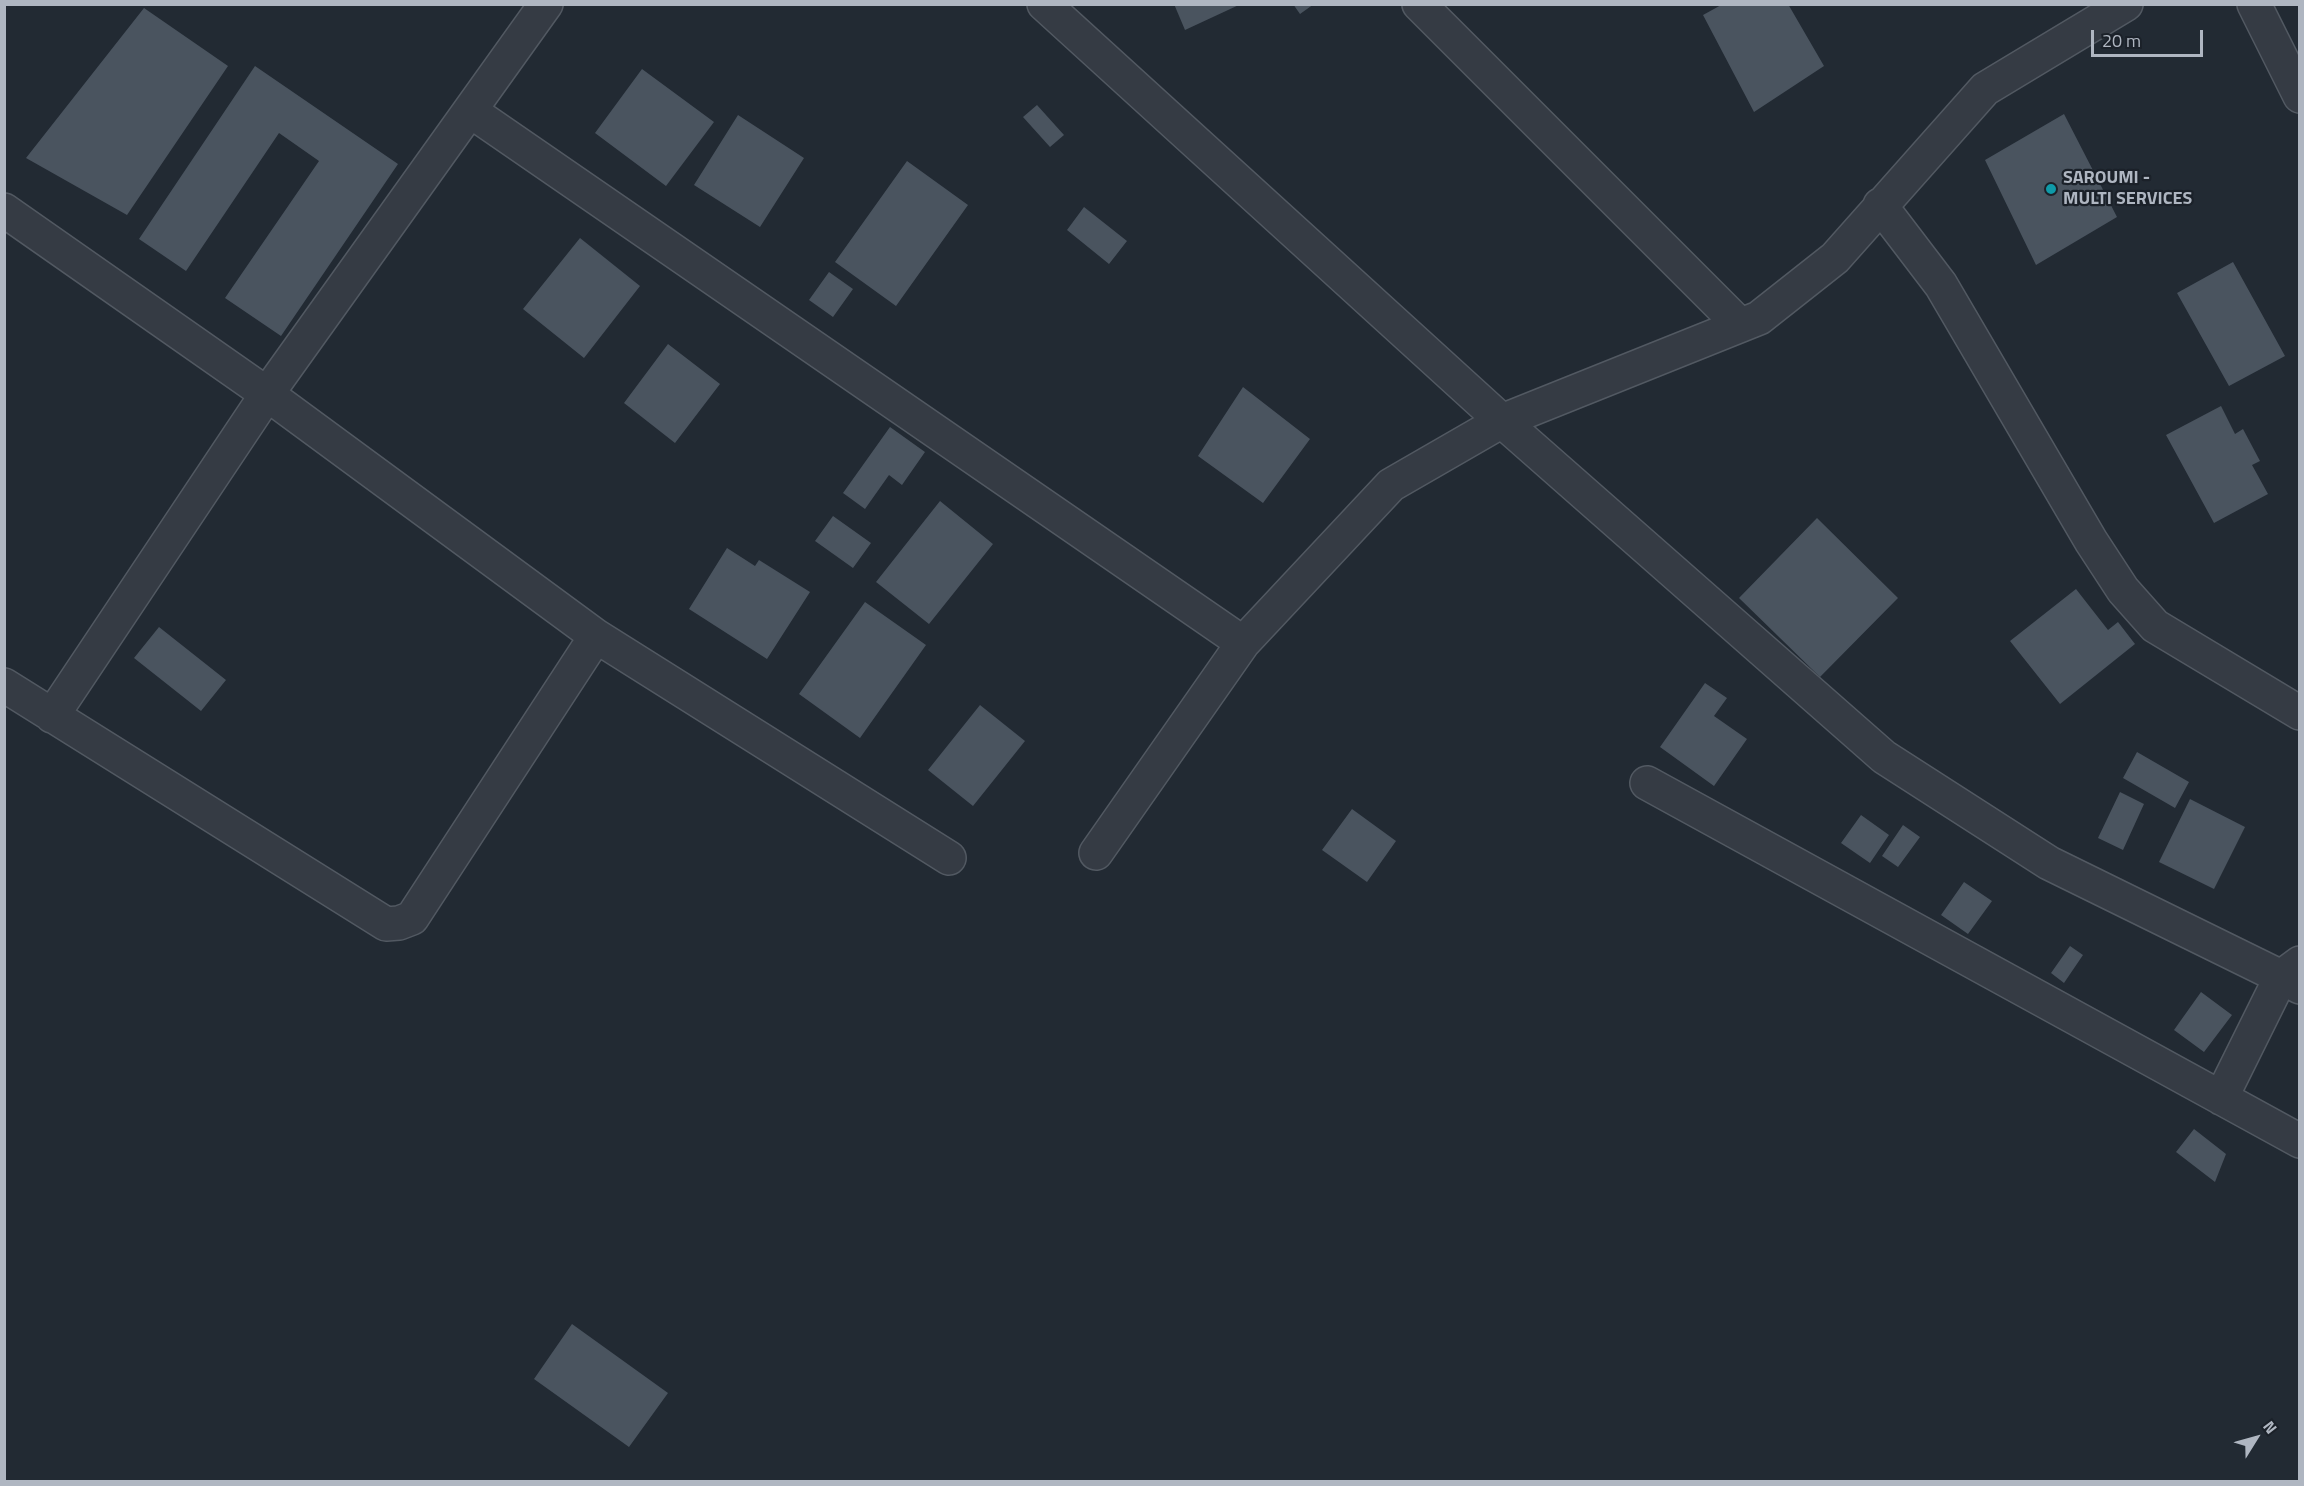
<!DOCTYPE html>
<style>
body{margin:0}
#map{position:relative;width:2304px;height:1486px;overflow:hidden;background:#222a33;font-family:"Titillium Web",sans-serif}
canvas{display:block}
.frame{position:absolute;inset:0;border:6px solid #afb6c1;pointer-events:none}
.north{position:absolute;left:2226px;top:1408px;width:60px;height:60px;-webkit-text-stroke:4px #1b2129;paint-order:stroke;rotate:53deg;font-size:16px;font-weight:700;line-height:24px;text-align:center;color:#afb6c1}
.north::after{content:'';display:block;margin:auto;width:21px;height:27px;background:#afb6c1;clip-path:polygon(50% 0,100% 100%,50% 72%,0 100%)}
.scale{position:absolute;left:2091px;top:30px;width:112px;height:27px;box-sizing:border-box;border:3px solid #afb6c1;border-top:0;padding-left:8px;font-size:18px;line-height:21px;white-space:nowrap;color:#afb6c1;-webkit-text-stroke:4px #1b2129;paint-order:stroke}
</style>
<div id="map">
<canvas width="2304" height="1486"></canvas>
<div class="frame"></div>
<div class="north">N</div>
<div class="scale">20 m</div>
</div>
<script>
const ctx = document.querySelector('canvas').getContext('2d');
ctx.lineJoin = 'round';
function fillPath(path, color) { ctx.fillStyle = color; ctx.fill(path, 'evenodd'); }
const shape = rows => new Path2D(rows.map(r => 'M' + r).join(''));
function strokePath(path, color, width, dash) { ctx.strokeStyle = color; ctx.lineWidth = width; ctx.lineCap = dash ? 'butt' : 'round'; ctx.setLineDash(dash || []); ctx.stroke(path); }
function label(font, color, halo, rows, align = 'center') {
  ctx.font = font + ' "Titillium Web",sans-serif'; ctx.lineWidth = 4.5; ctx.setLineDash([]); ctx.textBaseline = 'middle'; ctx.strokeStyle = halo; ctx.fillStyle = color; for (const [text, x, y, turn = 0] of rows) {
    ctx.save(); ctx.translate(x, y); ctx.rotate((+turn || 0) * Math.PI / 180); ctx.textAlign = isNaN(turn) ? turn : align; if (halo) ctx.strokeText(text, 0, 0); ctx.fillText(text, 0, 0); ctx.restore();
  }
}
const building = shape([
 [1174,4,1241,4,1185,30],
 [1293,4,1314,4,1300,14],
 [1723,4,1788,4,1824,66,1754,112,1703,15],
 [144,8,228,66,127,215,26,158],
 [255,66,398,164,281,336,225,298,319,161,279,133,186,271,139,239],
 [642,69,714,122,666,186,595,133],
 [1037,105,1064,135,1050,147,1023,117],
 [2064,114,2117,217,2036,265,1985,160],
 [738,115,804,158,760,227,694,185],
 [907,161,968,205,896,306,835,262],
 [1084,207,1127,241,1109,264,1067,230],
 [580,238,640,286,584,358,523,309],
 [2233,262,2285,356,2229,386,2177,293],
 [829,272,853,289,833,317,809,300],
 [668,344,720,384,675,443,624,403],
 [1243,387,1310,439,1263,503,1198,456],
 [2221,406,2235,434,2243,429,2260,461,2252,465,2268,494,2214,523,2166,435],
 [890,427,925,452,902,485,889,475,865,509,843,493],
 [940,501,993,544,929,624,876,582],
 [833,516,871,543,853,568,815,541],
 [1817,518,1898,598,1820,677,1739,598],
 [727,548,755,566,759,560,810,592,767,659,689,609],
 [2076,589,2108,630,2118,622,2135,644,2060,704,2010,641],
 [865,602,926,645,860,738,799,694],
 [159,627,226,680,201,711,134,658],
 [1705,683,1727,698,1714,716,1747,739,1714,786,1660,747],
 [980,705,1025,741,973,806,928,770],
 [2137,752,2189,782,2175,808,2123,778],
 [2120,792,2144,804,2123,850,2098,838],
 [2190,799,2245,827,2214,889,2159,862],
 [1352,809,1396,841,1367,882,1322,850],
 [1861,815,1889,835,1870,863,1841,843],
 [1903,825,1920,837,1898,867,1882,856],
 [1964,882,1992,901,1968,934,1941,915],
 [2070,946,2083,955,2064,983,2051,973],
 [2201,992,2232,1015,2204,1052,2174,1030],
 [2194,1129,2226,1154,2215,1182,2176,1152],
 [572,1324,668,1393,629,1447,534,1379]
]);
const minor = shape([
 [1044,4,1502,421,1884,757,2049,863,2281,977,2300,963],
 [1419,4,1740,325],
 [2254,4,2300,96],
 [472,112,1243,643],
 [1880,205,1941,285,2091,541,2123,590,2155,626,2300,713],
 [4,210,267,394,596,636,949,858],
 [4,685,386,924,399,923,412,918,596,636],
 [52,716,267,394,546,4],
 [1647,783,2300,1141],
 [1096,853,1243,643,1391,485,1502,421,1759,318,1835,258,1985,89,2126,4],
 [2221,1098,2281,977,2300,987]
]);
const markers = [
 [2051,189,6,"#0f9aa8"]
];
const poiNames = [
 ["SAROUMI -",2063,179],
 ["MULTI SERVICES",2063,200]
];
fillPath(building, '#4a545f');
strokePath(minor, '#525962', 36);
strokePath(minor, '#353b44', 33);
for (const [x, y, r, color] of markers) { const dot = new Path2D(); dot.arc(x, y, r, 0, 2 * Math.PI); ctx.fillStyle = color; ctx.fill(dot); strokePath(dot, '#1b2129', 2); }
label('bold 18px', '#afb6c1', '#1b2129', poiNames, 'left');
</script>
